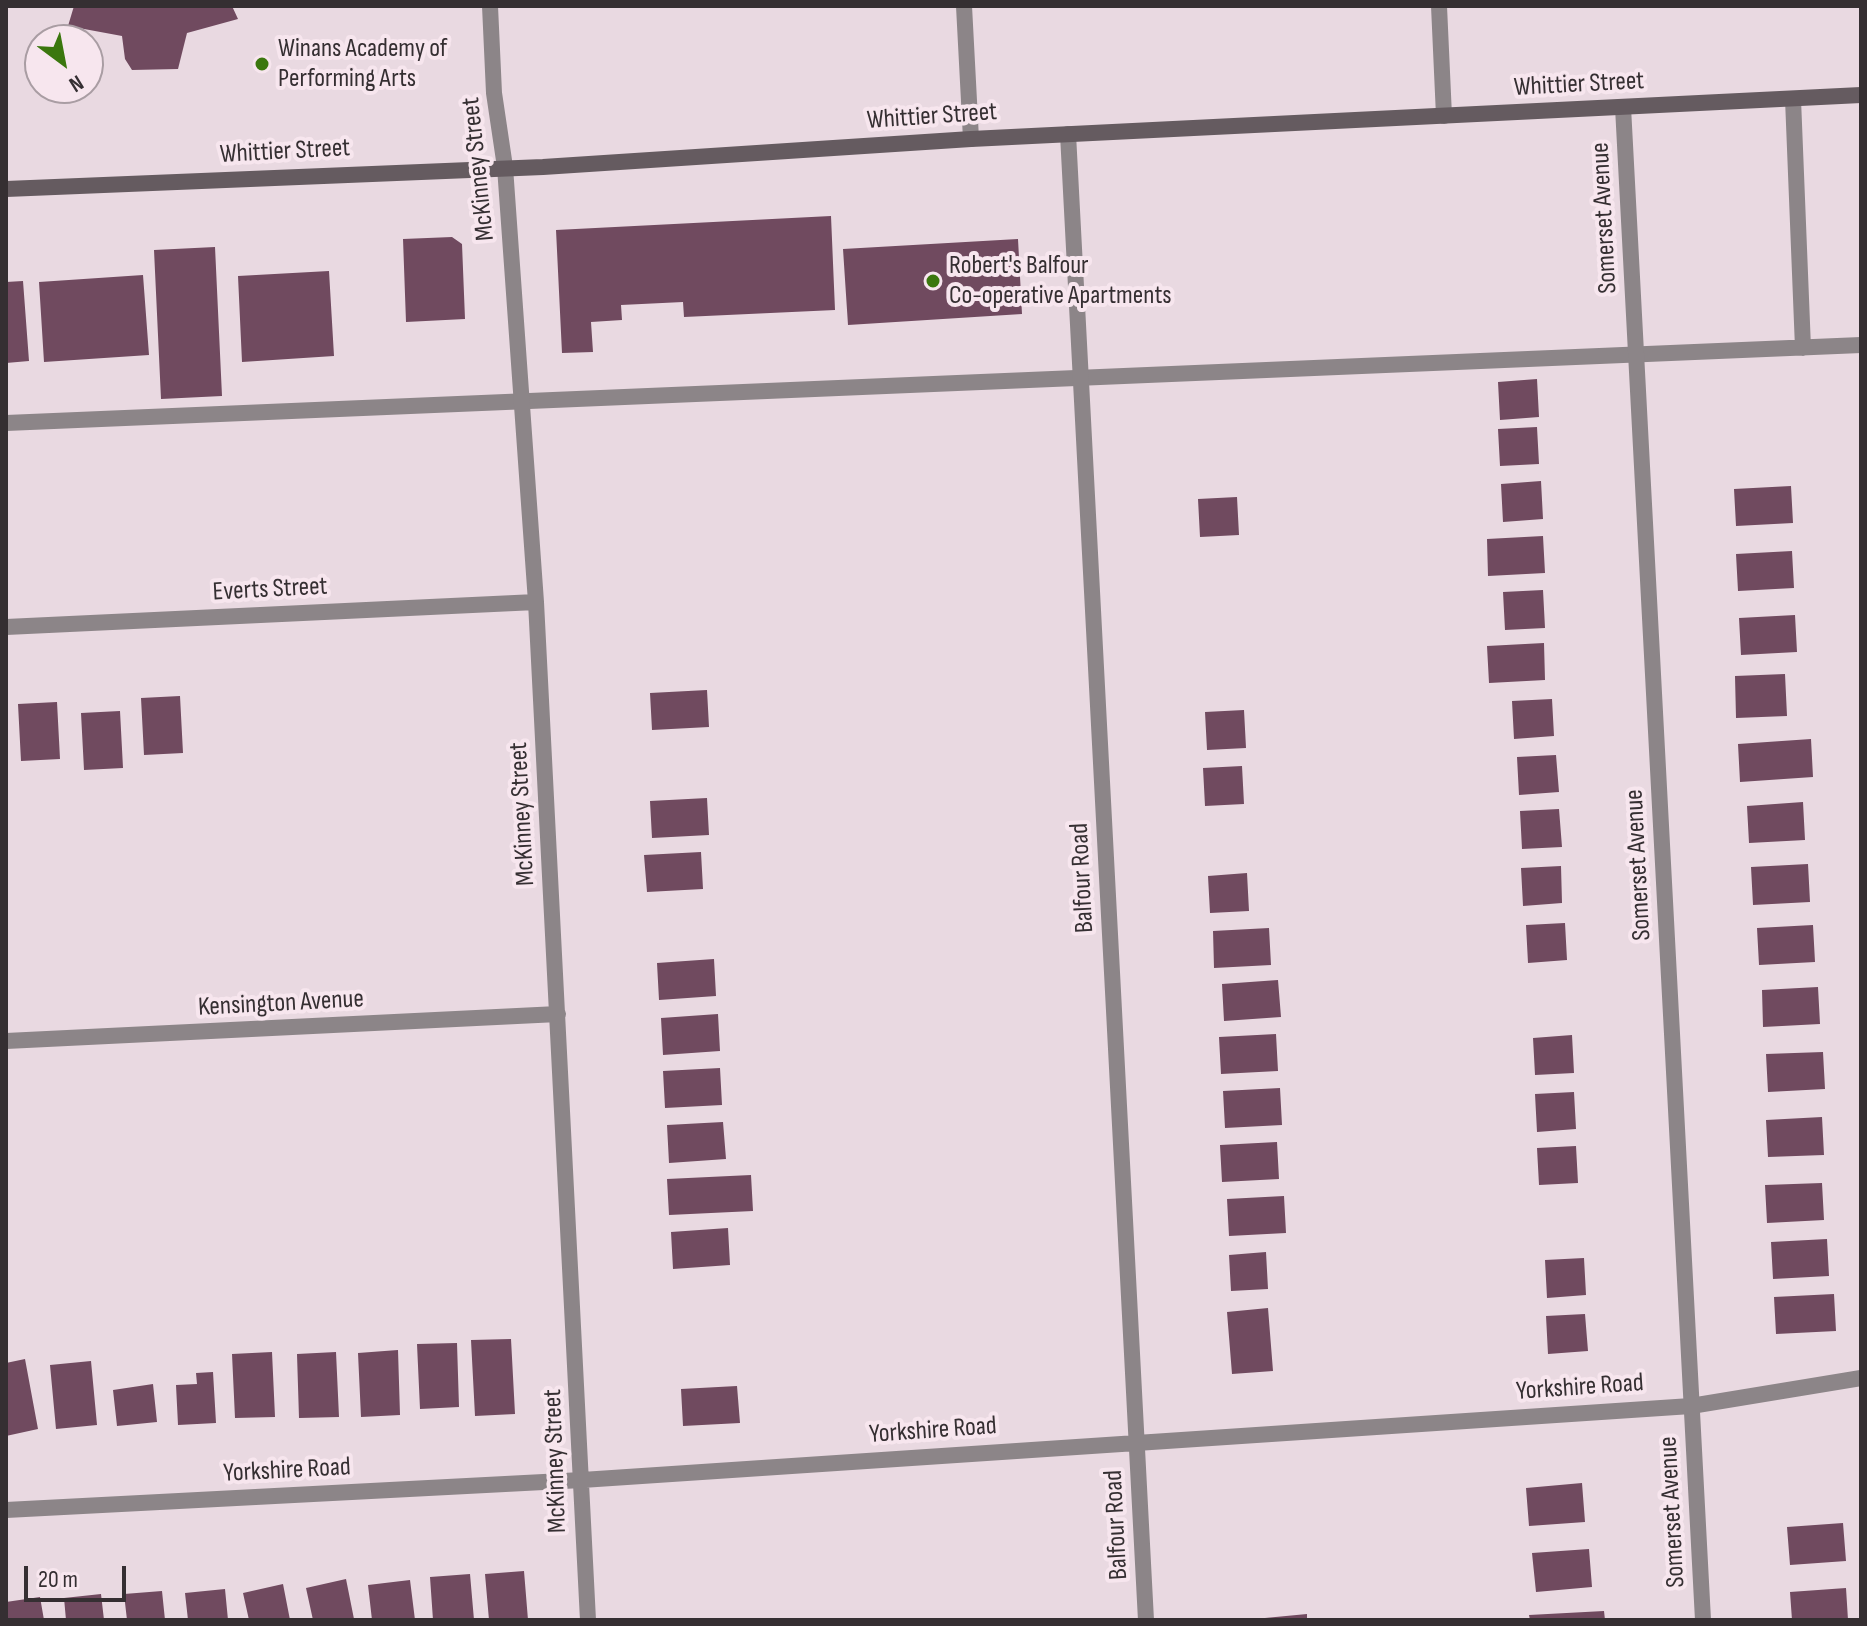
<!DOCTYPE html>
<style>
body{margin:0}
#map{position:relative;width:1867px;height:1626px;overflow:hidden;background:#e9d9e1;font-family:"Sofia Sans Condensed",sans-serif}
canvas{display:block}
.frame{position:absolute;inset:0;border:8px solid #352f32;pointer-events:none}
.north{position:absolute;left:24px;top:24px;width:80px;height:80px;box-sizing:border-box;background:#f7e6ee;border:2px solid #a99da3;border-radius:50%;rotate:148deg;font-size:22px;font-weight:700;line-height:32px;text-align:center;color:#352f32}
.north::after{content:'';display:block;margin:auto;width:28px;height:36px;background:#3b770e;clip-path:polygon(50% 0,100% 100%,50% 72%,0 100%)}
.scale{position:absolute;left:24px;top:1566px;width:102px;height:36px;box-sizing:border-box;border:4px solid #352f32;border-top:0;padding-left:10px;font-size:24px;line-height:28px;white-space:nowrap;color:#352f32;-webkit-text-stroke:6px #f7e6ee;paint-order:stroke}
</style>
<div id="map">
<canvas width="1867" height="1626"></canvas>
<div class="frame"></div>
<div class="north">N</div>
<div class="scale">20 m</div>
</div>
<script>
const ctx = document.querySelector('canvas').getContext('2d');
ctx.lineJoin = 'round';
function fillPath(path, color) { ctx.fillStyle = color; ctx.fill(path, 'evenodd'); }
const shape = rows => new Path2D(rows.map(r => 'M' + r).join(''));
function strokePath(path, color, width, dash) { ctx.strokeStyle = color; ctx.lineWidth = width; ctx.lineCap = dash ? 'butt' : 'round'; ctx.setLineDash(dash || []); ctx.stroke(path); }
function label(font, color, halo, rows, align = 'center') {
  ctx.font = font + ' "Sofia Sans Condensed",sans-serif'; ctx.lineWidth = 8; ctx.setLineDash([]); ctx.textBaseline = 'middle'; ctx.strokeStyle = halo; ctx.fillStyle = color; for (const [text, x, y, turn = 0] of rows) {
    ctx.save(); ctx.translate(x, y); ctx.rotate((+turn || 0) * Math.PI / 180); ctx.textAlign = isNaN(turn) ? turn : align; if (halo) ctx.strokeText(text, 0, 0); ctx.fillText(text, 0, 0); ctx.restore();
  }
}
const building = shape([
 [74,6,232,6,238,19,187,33,178,69,132,70,125,59,122,36,68,26],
 [831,216,835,310,684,317,683,302,621,305,622,320,591,322,593,352,562,353,556,230],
 [452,237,462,244,465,319,406,322,403,239],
 [1018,239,1022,314,848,325,843,249],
 [215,247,222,396,161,399,154,250],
 [329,271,334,356,242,362,238,276],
 [143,275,149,355,44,362,39,282],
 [23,281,29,361,6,363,6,282],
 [1537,379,1539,417,1500,420,1498,382],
 [1537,427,1539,464,1500,466,1498,429],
 [1541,481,1543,519,1503,522,1501,484],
 [1791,486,1793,523,1736,526,1734,489],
 [1237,497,1239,535,1200,537,1198,499],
 [1543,536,1545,573,1488,576,1487,539],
 [1792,551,1794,588,1738,591,1736,554],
 [1543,590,1545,628,1505,630,1503,592],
 [1795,615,1797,652,1741,655,1739,618],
 [1544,643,1545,680,1489,683,1487,646],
 [1785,674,1787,716,1736,718,1735,676],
 [707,690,709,727,652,730,650,693],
 [180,696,183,753,144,755,141,698],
 [1552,699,1554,736,1514,739,1512,701],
 [57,702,60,759,21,761,18,704],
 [1244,710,1246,748,1207,750,1205,712],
 [120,711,123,768,84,770,81,713],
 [1811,739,1813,777,1740,782,1738,744],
 [1556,755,1559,792,1519,795,1517,757],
 [1242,766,1244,804,1205,806,1203,768],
 [707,798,709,835,652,838,650,801],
 [1803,802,1805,840,1749,843,1747,806],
 [1559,809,1562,847,1522,849,1520,811],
 [701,852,703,889,647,892,644,855],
 [1808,864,1810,902,1753,905,1751,867],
 [1561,866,1562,903,1523,906,1521,868],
 [1247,873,1249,911,1210,913,1208,876],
 [1565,923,1567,960,1528,963,1526,925],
 [1813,925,1815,962,1759,965,1757,928],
 [1269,928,1271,965,1214,968,1213,931],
 [714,959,716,996,659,1000,657,963],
 [1278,980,1281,1017,1224,1021,1222,984],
 [1818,987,1820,1024,1763,1027,1762,990],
 [718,1014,720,1051,663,1055,661,1018],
 [1276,1034,1278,1071,1221,1074,1219,1037],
 [1572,1035,1574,1073,1535,1075,1533,1038],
 [1823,1052,1825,1089,1768,1092,1766,1054],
 [720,1068,722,1105,665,1108,663,1071],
 [1280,1088,1282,1125,1225,1128,1223,1091],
 [1574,1092,1576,1129,1537,1132,1535,1094],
 [1822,1117,1824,1155,1768,1157,1766,1120],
 [723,1122,726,1159,669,1163,667,1125],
 [1277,1142,1279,1179,1222,1182,1220,1145],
 [1576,1146,1578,1183,1539,1185,1537,1148],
 [751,1175,753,1211,669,1215,667,1179],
 [1822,1183,1824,1220,1767,1223,1765,1185],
 [1284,1196,1286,1233,1229,1236,1227,1199],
 [728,1228,730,1265,673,1269,671,1232],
 [1827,1239,1829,1276,1773,1279,1771,1242],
 [1266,1252,1268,1289,1231,1291,1229,1255],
 [1584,1258,1586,1295,1547,1298,1545,1260],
 [1834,1294,1836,1331,1776,1334,1774,1297],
 [1268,1308,1273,1371,1232,1374,1227,1312],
 [1585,1314,1588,1351,1548,1354,1546,1316],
 [511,1339,515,1414,475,1416,471,1340],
 [457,1343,459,1407,420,1409,417,1344],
 [398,1350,400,1415,361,1417,358,1353],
 [272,1352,275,1417,235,1418,232,1354],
 [336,1352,339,1417,299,1418,297,1354],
 [25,1359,38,1429,6,1436,6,1363],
 [91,1361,97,1425,56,1429,50,1365],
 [213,1372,216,1423,178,1425,176,1385,197,1384,196,1373],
 [153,1384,157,1422,117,1426,113,1390],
 [737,1386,740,1423,683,1426,681,1389],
 [1582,1483,1585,1522,1529,1526,1526,1488],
 [1843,1523,1846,1561,1790,1565,1787,1527],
 [1589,1549,1592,1587,1536,1592,1532,1553],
 [524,1571,528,1620,489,1620,485,1574],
 [470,1574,474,1620,433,1620,430,1577],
 [346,1579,354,1619,313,1620,306,1588],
 [410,1580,415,1620,372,1620,368,1585],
 [283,1584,290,1620,249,1620,243,1593],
 [1846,1588,1848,1620,1792,1620,1790,1592],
 [225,1589,228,1620,188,1620,185,1593],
 [162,1591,165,1620,127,1620,124,1594],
 [101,1594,104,1620,66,1620,64,1598],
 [40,1597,44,1620,6,1620,6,1602],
 [1604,1611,1605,1620,1530,1620,1529,1615],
 [1307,1614,1307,1620,1265,1620,1265,1618]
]);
const lane = shape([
 [1793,99,1803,348],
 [6,423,1861,345]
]);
const street = shape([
 [490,6,494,93,505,167,536,602,588,1620],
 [964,6,971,139],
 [1439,6,1444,116],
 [1623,107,1703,1620],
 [1068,134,1146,1620],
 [6,627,536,602],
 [6,1041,558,1014],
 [6,1510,582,1480,1691,1406,1861,1378]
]);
const secondary = shape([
 [6,189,543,167,971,139,1861,95]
]);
const markers = [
 [262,64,8,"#3b770e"],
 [933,281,8,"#3b770e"]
];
const poiNames = [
 ["Winans Academy of",278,49],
 ["Performing Arts",278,79],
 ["Robert's Balfour",949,266],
 ["Co-operative Apartments",949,296]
];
const streetNames = [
 ["Whittier Street",1579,85,-3],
 ["Whittier Street",932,117,-4],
 ["Whittier Street",285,152,-3],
 ["McKinney Street",479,169,-96],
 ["Somerset Avenue",1605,218,-93],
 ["Everts Street",270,590,-3],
 ["McKinney Street",523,814,-93],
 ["Somerset Avenue",1639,865,-93],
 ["Balfour Road",1083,878,-93],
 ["Kensington Avenue",281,1004,-3],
 ["Yorkshire Road",1580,1388,-4],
 ["Yorkshire Road",933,1431,-4],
 ["McKinney Street",556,1461,-92],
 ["Yorkshire Road",287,1471,-3],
 ["Somerset Avenue",1673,1512,-93],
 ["Balfour Road",1117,1525,-93]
];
fillPath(building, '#704a5f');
strokePath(lane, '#8c8588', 16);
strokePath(street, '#8c8588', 16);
strokePath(secondary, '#655b60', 16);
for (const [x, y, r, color] of markers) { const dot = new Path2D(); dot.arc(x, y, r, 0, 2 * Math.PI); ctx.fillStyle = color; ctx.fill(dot); strokePath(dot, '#f7e6ee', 3); }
label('26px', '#352f32', '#f7e6ee', poiNames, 'left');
label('26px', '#352f32', '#f7e6ee', streetNames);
</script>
